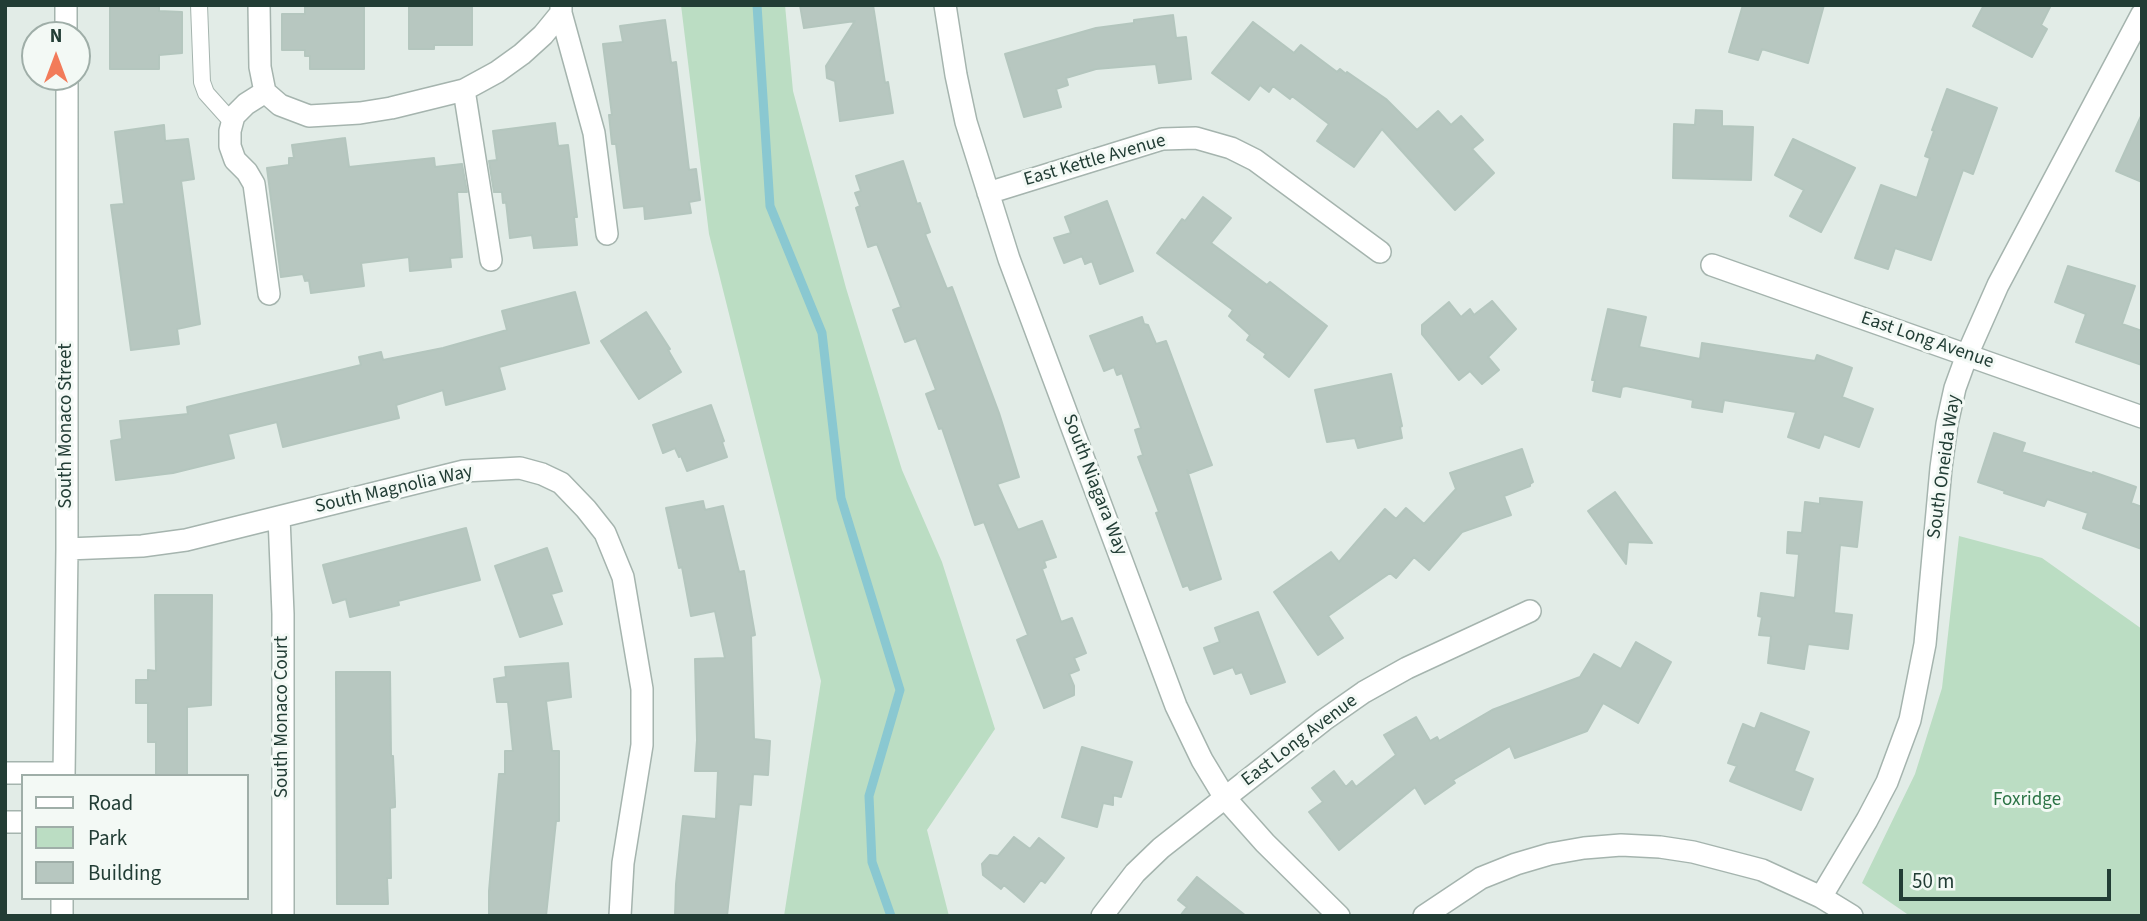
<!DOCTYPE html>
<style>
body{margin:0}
#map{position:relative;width:2147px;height:921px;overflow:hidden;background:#e2ece7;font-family:"Source Sans 3",sans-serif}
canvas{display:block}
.frame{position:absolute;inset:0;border:7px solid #223d35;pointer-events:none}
.legend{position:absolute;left:21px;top:774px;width:228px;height:126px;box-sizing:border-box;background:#f3f9f5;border:2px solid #9faea8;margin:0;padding:9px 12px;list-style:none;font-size:21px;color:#223d35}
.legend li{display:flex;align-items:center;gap:14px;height:35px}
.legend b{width:35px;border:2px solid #9faea8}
.north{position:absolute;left:21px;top:21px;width:70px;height:70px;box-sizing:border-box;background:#f3f9f5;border:2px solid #9faea8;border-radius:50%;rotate:0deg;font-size:19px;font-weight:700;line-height:28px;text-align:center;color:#223d35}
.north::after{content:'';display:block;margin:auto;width:24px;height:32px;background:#f27b5a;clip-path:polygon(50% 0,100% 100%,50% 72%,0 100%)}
.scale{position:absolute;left:1899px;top:869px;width:212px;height:32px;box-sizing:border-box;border:4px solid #223d35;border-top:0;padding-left:9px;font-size:21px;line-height:24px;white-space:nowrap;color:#223d35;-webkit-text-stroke:5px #f3f9f5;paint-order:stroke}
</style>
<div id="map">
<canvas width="2147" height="921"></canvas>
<div class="frame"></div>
<ul class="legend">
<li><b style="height:9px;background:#fff"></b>Road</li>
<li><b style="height:19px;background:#bbddc3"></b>Park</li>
<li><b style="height:19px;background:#b7c7c0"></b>Building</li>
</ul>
<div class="north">N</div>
<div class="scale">50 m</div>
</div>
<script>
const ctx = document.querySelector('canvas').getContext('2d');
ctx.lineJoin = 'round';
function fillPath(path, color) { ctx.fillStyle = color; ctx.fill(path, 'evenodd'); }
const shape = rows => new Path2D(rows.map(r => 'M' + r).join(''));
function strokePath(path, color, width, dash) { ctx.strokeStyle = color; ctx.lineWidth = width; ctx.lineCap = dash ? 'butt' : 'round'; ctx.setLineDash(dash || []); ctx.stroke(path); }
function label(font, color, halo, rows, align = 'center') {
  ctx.font = font + ' "Source Sans 3",sans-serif'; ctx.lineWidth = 6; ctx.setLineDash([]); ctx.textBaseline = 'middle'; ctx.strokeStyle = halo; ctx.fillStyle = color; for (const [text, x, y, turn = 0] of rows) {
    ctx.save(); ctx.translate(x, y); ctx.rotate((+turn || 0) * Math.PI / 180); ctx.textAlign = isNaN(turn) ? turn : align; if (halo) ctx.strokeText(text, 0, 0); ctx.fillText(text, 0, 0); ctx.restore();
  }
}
const green = shape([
 [681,5,785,5,793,91,846,288,902,470,942,562,995,729,927,830,949,916,784,916,821,681,709,234],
 [1959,536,2042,558,2142,629,2142,916,1910,916,1862,883,1915,774,1942,688]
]);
const stream = shape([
 [757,5,770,206,822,333,841,498,900,690,869,796,872,862,891,916]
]);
const building = shape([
 [110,5,159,5,159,11,182,12,182,53,159,55,159,69,110,69,110,5],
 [311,5,364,5,364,69,310,69,310,56,305,56,305,50,282,50,282,14,305,14,305,7,311,5],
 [409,5,472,5,472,45,434,45,434,49,409,49,409,5],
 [800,5,873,5,885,83,888,82,893,113,840,121,835,81,827,78,826,66,855,21,804,28,800,5],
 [1743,5,1824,5,1808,63,1762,49,1758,60,1729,52,1743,5],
 [1984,5,2051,5,2041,25,2047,29,2032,57,1973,26,1984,5],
 [1173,15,1176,38,1186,37,1191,79,1159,83,1156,64,1096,69,1066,78,1068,85,1056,89,1061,107,1024,117,1005,54,1096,28,1134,23,1134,20,1173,15],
 [665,20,671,63,676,62,689,170,696,169,700,200,689,202,691,213,645,219,644,206,624,208,616,144,612,144,609,115,612,115,603,44,623,42,620,26,665,20],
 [1253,22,1294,53,1301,45,1337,72,1340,69,1346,74,1347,72,1386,99,1417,130,1438,111,1451,125,1461,116,1483,140,1472,149,1494,173,1455,210,1382,129,1354,167,1317,141,1329,124,1292,96,1290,99,1273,86,1269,92,1260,85,1249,100,1212,73,1253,22],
 [1947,89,1997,108,1973,174,1963,170,1931,260,1895,248,1888,269,1855,258,1881,185,1917,198,1930,158,1925,156,1934,131,1932,130,1947,89],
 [1696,110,1722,111,1722,126,1753,127,1751,180,1673,178,1674,124,1695,125,1696,110],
 [2142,114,2142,182,2116,171,2142,114],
 [555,123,558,146,568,145,577,217,574,217,577,245,534,248,532,235,510,238,506,202,503,203,502,192,494,192,489,161,497,160,493,131,555,123],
 [164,125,165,141,188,139,194,179,181,181,200,324,177,329,179,344,131,350,111,205,124,204,115,132,164,125],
 [345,138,349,167,434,158,435,167,462,164,467,192,457,192,462,257,450,258,451,267,410,271,409,257,361,263,364,286,311,293,309,280,305,281,303,274,281,277,267,168,289,165,289,158,294,158,292,145,345,138],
 [1793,139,1855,168,1821,232,1790,216,1804,190,1775,175,1793,139],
 [903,161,917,204,920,203,930,232,925,234,947,289,952,287,999,413,1019,477,997,484,1018,530,1042,521,1056,557,1044,561,1046,567,1042,569,1061,622,1072,618,1086,653,1074,658,1079,670,1069,674,1074,686,1074,695,1044,708,1017,640,1028,635,984,522,975,525,942,428,939,429,926,394,936,390,916,338,905,342,893,310,901,307,877,244,868,247,856,208,860,206,855,193,861,191,856,176,903,161],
 [1203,197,1231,218,1211,243,1267,285,1270,282,1327,326,1289,377,1264,357,1266,354,1247,340,1250,335,1229,316,1233,310,1157,253,1182,219,1185,221,1203,197],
 [1107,201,1133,271,1100,284,1092,261,1085,264,1082,256,1064,263,1054,238,1071,233,1065,217,1107,201],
 [2068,266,2135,286,2122,324,2142,331,2142,365,2076,342,2086,314,2055,302,2068,266],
 [575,292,589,343,499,367,505,389,446,405,443,390,396,405,399,418,283,447,277,422,228,434,234,458,173,473,116,480,111,441,122,439,120,421,188,414,187,407,361,365,359,357,381,352,383,360,443,348,507,330,502,311,575,292],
 [1492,301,1516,329,1488,357,1499,370,1482,384,1470,371,1459,380,1422,334,1422,325,1449,302,1461,317,1470,309,1474,315,1492,301],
 [1608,309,1646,317,1639,347,1700,359,1702,343,1815,361,1817,355,1852,368,1842,397,1873,409,1859,447,1824,434,1819,448,1788,437,1796,412,1724,400,1722,412,1692,407,1693,400,1626,386,1622,387,1620,397,1593,391,1595,380,1592,380,1608,309],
 [646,312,670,349,668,350,681,372,639,399,601,341,646,312],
 [1142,317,1144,324,1148,325,1156,344,1166,341,1212,465,1190,473,1187,470,1221,579,1190,590,1188,585,1183,587,1156,513,1159,512,1138,457,1143,455,1135,430,1141,428,1122,373,1117,375,1114,367,1104,371,1090,336,1142,317],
 [1391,374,1402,426,1400,427,1402,438,1358,448,1355,438,1327,442,1315,390,1391,374],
 [711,405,724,441,722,442,727,457,687,471,681,456,679,457,675,448,663,453,653,425,711,405],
 [1994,433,2025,443,2022,452,2093,474,2093,472,2136,487,2131,503,2142,507,2142,549,2083,528,2088,513,2047,499,2044,506,2004,493,2005,491,1978,482,1994,433],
 [1522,449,1533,482,1530,484,1530,486,1504,496,1511,515,1462,532,1429,570,1414,557,1396,578,1390,573,1328,616,1343,638,1318,655,1274,592,1331,552,1339,562,1385,509,1396,519,1406,508,1424,524,1456,489,1450,473,1522,449],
 [1615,492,1652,543,1628,542,1626,564,1588,511,1615,492],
 [1820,498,1862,502,1857,547,1840,545,1834,613,1852,615,1848,649,1808,644,1804,669,1768,663,1771,636,1759,635,1762,617,1758,616,1761,593,1795,598,1799,554,1787,553,1788,532,1802,533,1805,502,1820,504,1820,498],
 [703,501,705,510,723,506,739,572,744,571,755,635,751,636,754,739,770,741,768,775,753,774,751,805,739,804,727,916,675,916,676,884,683,816,716,819,718,771,695,771,697,740,695,659,725,658,715,611,691,616,682,567,679,568,666,508,703,501],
 [466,528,480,580,398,601,399,605,350,617,346,599,333,603,323,565,466,528],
 [547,548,562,591,551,594,562,624,520,637,495,566,547,548],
 [155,595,212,595,211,705,187,707,187,776,156,776,156,742,148,742,148,703,136,703,136,680,148,680,148,670,156,671,155,595],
 [1258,612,1285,682,1251,694,1242,672,1236,674,1233,667,1214,674,1204,648,1220,642,1215,628,1258,612],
 [1636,642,1671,662,1638,723,1603,703,1587,731,1515,758,1510,746,1453,780,1455,783,1425,804,1415,787,1339,850,1309,812,1323,802,1312,788,1334,771,1346,787,1352,781,1356,787,1396,755,1384,735,1416,717,1430,741,1437,737,1439,741,1492,710,1580,677,1594,654,1621,669,1636,642],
 [568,663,571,697,546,701,552,751,559,751,559,821,556,821,546,916,489,916,489,891,499,774,505,774,505,751,513,751,508,702,497,702,494,679,506,677,505,667,568,663],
 [336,672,390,672,391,756,393,756,395,802,395,807,390,808,391,878,387,878,388,904,337,904,336,672],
 [1761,713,1809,732,1794,771,1813,779,1801,810,1730,781,1737,766,1728,763,1743,724,1755,729,1761,713],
 [1082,747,1132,762,1121,797,1113,795,1113,805,1103,803,1097,827,1062,817,1082,747],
 [1014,837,1030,849,1039,838,1064,858,1045,883,1041,880,1024,902,1004,885,1001,889,983,875,982,864,990,855,998,856,1014,837],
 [1197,877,1246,916,1180,916,1187,907,1178,900,1197,877]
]);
const lane = shape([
 [199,5,202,82,206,93,232,122]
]);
const street = shape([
 [66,5,66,35],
 [259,5,260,67,265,92,280,105,309,116,360,113,391,108,464,90,497,72,522,54,543,35,561,13],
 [561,5,561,13,594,133,607,234],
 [945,5,956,75,966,122,1009,259,1176,706,1202,760,1225,798,1265,843,1339,916],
 [464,90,491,260],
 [265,92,246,104,234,116,230,131,230,146,235,160,247,172,254,184,269,294],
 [988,193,1162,139,1196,138,1231,148,1255,160,1380,252],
 [1712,265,2142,417],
 [279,517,283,614,283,916],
 [67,549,142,546,186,540,464,471,520,468,542,474,561,483,586,509,605,533,623,577,642,689,642,745,623,863,620,916],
 [5,773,64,773],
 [64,776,67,549,67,77],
 [5,822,23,822],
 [1821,897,1867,820,1887,782,1910,720,1925,644,1941,468,1947,424,1955,388,1967,355,1998,285,2142,14],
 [62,916,62,898],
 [1102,916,1135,873,1161,848,1324,720,1364,692,1407,668,1530,611],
 [1424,916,1481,878,1516,864,1550,854,1584,848,1621,845,1660,847,1693,852,1762,870,1821,897,1852,916]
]);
const streetNames = [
 ["East Kettle Avenue",1095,161,-16],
 ["East Long Avenue",1927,341,19],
 ["South Monaco Street",67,426,-90],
 ["South Oneida Way",1945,467,-82],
 ["South Niagara Way",1094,485,69],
 ["South Magnolia Way",394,490,-13],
 ["South Monaco Court",283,717,-90],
 ["East Long Avenue",1300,741,-37]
];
const parkNames = [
 ["Foxridge",2027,801]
];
fillPath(green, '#bbddc3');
strokePath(stream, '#8ac8d1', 9);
fillPath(building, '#b7c7c0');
strokePath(building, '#b4c6be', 2);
strokePath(lane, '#a5b4ae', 18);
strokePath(street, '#a5b4ae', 24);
strokePath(lane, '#fff', 16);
strokePath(street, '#fff', 21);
label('19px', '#223d35', '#f3f9f5', streetNames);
label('19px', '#2c7446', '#f3f9f5', parkNames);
</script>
